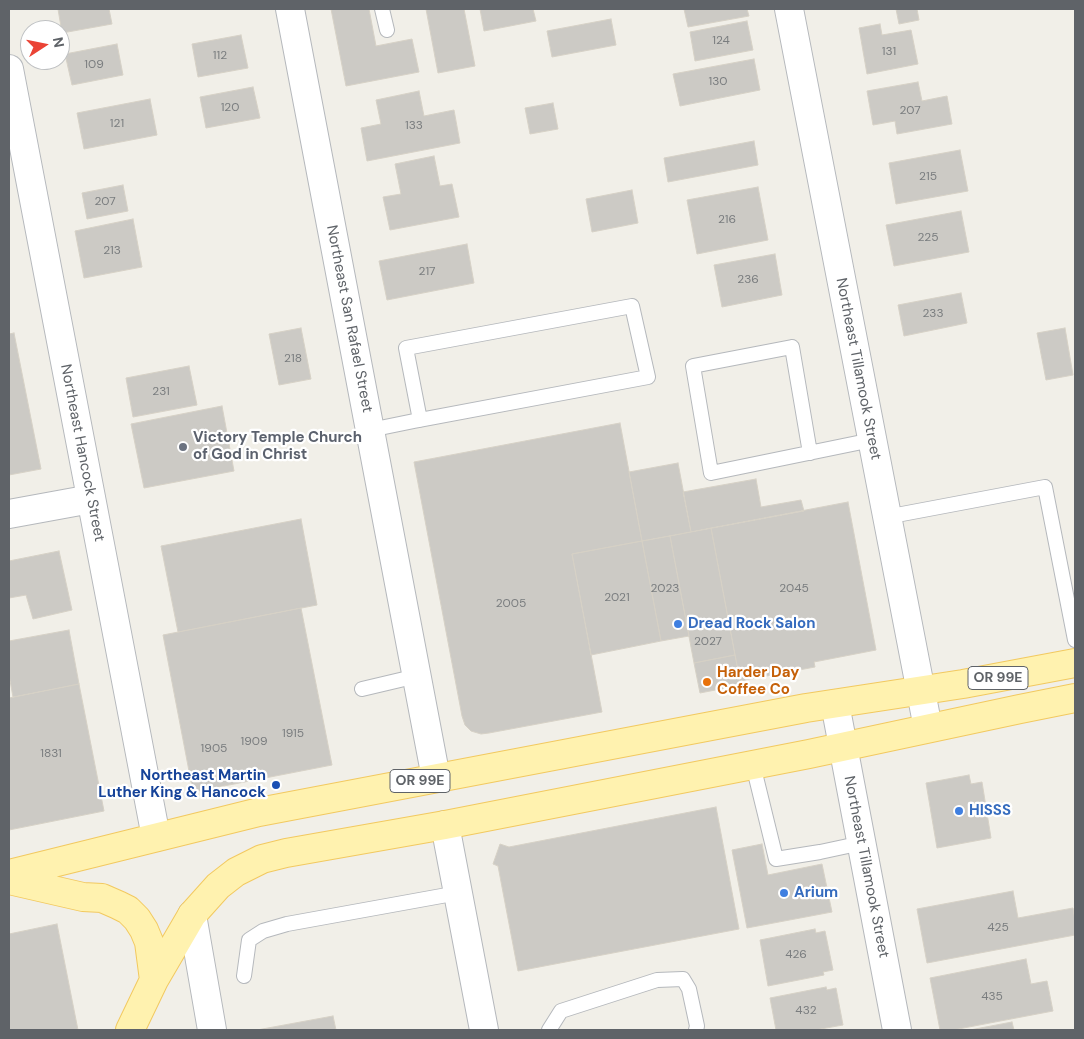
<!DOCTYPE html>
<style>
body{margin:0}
#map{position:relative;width:1084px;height:1039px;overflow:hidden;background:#f1efe8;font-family:"DM Sans",sans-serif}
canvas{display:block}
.frame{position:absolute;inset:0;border:10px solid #5f6368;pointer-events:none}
.north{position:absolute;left:20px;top:20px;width:50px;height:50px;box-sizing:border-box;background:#fff;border:1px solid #bfc1c3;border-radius:50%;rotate:79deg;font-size:14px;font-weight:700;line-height:20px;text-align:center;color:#5f6368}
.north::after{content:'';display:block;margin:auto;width:18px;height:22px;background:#ea4335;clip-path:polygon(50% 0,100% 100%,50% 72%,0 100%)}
</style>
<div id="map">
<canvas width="1084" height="1039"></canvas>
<div class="frame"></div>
<div class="north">N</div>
</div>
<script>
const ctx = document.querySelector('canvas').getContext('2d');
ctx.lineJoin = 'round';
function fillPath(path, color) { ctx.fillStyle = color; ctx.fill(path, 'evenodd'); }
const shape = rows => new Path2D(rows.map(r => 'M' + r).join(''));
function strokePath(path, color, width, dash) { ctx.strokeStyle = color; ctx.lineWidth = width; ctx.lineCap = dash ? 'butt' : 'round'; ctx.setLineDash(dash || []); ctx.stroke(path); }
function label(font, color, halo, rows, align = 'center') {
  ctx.font = font + ' "DM Sans",sans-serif'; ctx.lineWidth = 4.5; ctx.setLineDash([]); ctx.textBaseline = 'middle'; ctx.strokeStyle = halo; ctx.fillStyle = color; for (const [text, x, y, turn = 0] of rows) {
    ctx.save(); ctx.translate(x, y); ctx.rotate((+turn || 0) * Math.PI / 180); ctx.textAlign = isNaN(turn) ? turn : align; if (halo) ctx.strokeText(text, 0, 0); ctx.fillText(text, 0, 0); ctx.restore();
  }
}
const building = shape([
 [58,9,109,9,112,24,62,33,58,9],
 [331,9,369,9,376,46,412,39,419,72,346,86,331,9],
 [426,9,464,9,475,66,438,73,426,9],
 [480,9,533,9,536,21,484,31,480,9],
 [684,9,747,9,749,16,688,27,684,9],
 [896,9,917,9,919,20,899,24,896,9],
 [611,19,616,45,552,57,547,31,611,19],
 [747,21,753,50,695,61,690,32,747,21],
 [880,24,882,35,911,30,918,64,867,74,859,28,880,24],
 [241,35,248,68,198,77,192,44,241,35],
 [117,44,123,75,72,85,65,54,117,44],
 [754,59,760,90,680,106,673,74,754,59],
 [918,82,922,101,947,96,952,124,897,134,895,121,873,125,867,91,918,82],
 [253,87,260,118,206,128,200,97,253,87],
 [419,91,424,116,454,110,460,143,367,161,361,128,381,124,376,100,419,91],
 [150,99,157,135,84,149,77,113,150,99],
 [553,103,558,129,530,134,525,108,553,103],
 [754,141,758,165,668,182,664,158,754,141],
 [960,150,968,191,896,204,889,163,960,150],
 [434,156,440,186,452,184,459,217,390,230,383,197,401,194,395,164,434,156],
 [123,185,128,211,87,219,82,193,123,185],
 [758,187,768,240,697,254,687,200,758,187],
 [632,190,638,223,592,232,586,199,632,190],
 [961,211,969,252,894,266,886,225,961,211],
 [133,219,142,267,84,278,75,231,133,219],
 [467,244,474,283,387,300,379,261,467,244],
 [775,254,782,295,722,307,714,265,775,254],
 [961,293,967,323,904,336,898,305,961,293],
 [301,328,311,379,279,385,269,334,301,328],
 [1065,328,1073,375,1046,380,1037,333,1065,328],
 [14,333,41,469,9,475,9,334,14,333],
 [189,366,197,405,133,417,126,378,189,366],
 [222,406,234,471,144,488,131,424,222,406],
 [620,423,642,541,572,554,602,712,489,733,481,734,471,731,465,725,462,716,414,462,620,423],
 [678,463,691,532,642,541,629,472,678,463],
 [756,479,761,507,801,500,804,511,691,532,683,492,756,479],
 [848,502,876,650,814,662,815,667,740,681,711,528,848,502],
 [301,519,317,605,178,632,161,546,301,519],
 [711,528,735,655,694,663,670,536,711,528],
 [670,536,689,636,661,641,642,541,670,536],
 [642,541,661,641,591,655,572,554,642,541],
 [59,551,72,610,33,619,26,595,9,598,9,561,59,551],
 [301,608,332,765,193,792,163,635,301,608],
 [69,630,79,684,13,697,9,675,9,641,69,630],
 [735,655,741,685,700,693,694,663,735,655],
 [79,684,104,811,9,830,9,698,79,684],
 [969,775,971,784,982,782,991,838,937,848,926,783,969,775],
 [716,807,739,929,518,971,498,866,493,864,500,844,509,847,716,807],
 [762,844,768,875,822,864,832,912,747,928,732,850,762,844],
 [1013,891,1018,918,1073,908,1075,921,1075,935,927,963,917,909,1013,891],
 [57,924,78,1030,9,1030,9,934,57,924],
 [815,929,816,933,825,931,833,970,823,972,824,975,768,986,760,940,815,929],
 [1026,959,1031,984,1047,981,1053,1011,953,1030,940,1030,930,978,1026,959],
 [826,987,827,990,836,988,843,1025,815,1030,776,1030,770,998,826,987],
 [333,1016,336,1030,257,1030,333,1016],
 [1012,1022,1014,1030,970,1030,1012,1022]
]);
const lane = shape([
 [382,9,387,30],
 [370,430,414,421,648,377,632,306,406,348,420,420],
 [810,453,792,347,693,366,711,473,872,440],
 [886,517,1045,487,1075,640],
 [362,689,417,676],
 [753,765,776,859,820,852,862,843],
 [244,976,249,940,263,931,287,924,458,893],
 [549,1030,561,1011,657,980,683,979,689,989,697,1026,696,1030]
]);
const street = shape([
 [290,9,436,778],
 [789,9,928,728],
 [9,69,156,837],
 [9,514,91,499],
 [835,704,897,1030],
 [445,825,484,1030],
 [192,915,212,1030]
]);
const primary = shape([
 [9,874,259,812,806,708,963,684,1075,663],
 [9,880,83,897,102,898,118,905,128,910,137,919,144,930,149,942,154,980],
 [130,1030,154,980,192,915,218,886,236,872,262,859,286,853,445,825,809,754,1020,709,1075,698]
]);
const markers = [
 [183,447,5,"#6b7280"],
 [678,624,5,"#3f7fe0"],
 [707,682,5,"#e8710a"],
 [276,785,5,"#1a4fb4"],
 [959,811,5,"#3f7fe0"],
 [784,893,5,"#3f7fe0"]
];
const numberNames = [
 ["124",721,41],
 ["131",889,52],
 ["112",220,56],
 ["109",94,65],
 ["130",718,82],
 ["120",230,108],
 ["207",910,111],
 ["121",117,124],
 ["133",414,126],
 ["215",928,177],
 ["207",105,202],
 ["216",727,220],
 ["225",928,238],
 ["213",112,251],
 ["217",427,272],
 ["236",748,280],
 ["233",933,314],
 ["218",293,359],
 ["231",161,392],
 ["2023",665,589],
 ["2045",794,589],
 ["2021",617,598],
 ["2005",511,604],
 ["2027",708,642],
 ["1915",293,734],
 ["1909",254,742],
 ["1905",214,749],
 ["1831",51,754],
 ["425",998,928],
 ["426",796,955],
 ["435",992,997],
 ["432",806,1011]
];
const shields = [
 [998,678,60],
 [420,781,60]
];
const shieldNames = [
 ["OR 99E",998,678],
 ["OR 99E",420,781]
];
const streetNames = [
 ["Northeast San Rafael Street",349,319,79],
 ["Northeast Tillamook Street",858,369,79],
 ["Northeast Hancock Street",82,453,79],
 ["Northeast Tillamook Street",866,867,79]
];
const worshipNames = [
 ["Victory Temple Church",193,438],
 ["of God in Christ",193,455]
];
const shopNames = [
 ["Dread Rock Salon",688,624],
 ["HISSS",969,811],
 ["Arium",794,893]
];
const foodNames = [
 ["Harder Day",717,673],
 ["Coffee Co",717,690]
];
const transitNames = [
 ["Northeast Martin",266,776],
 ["Luther King & Hancock",266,793]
];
fillPath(building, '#cccac5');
strokePath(building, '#d6d1c6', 1);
strokePath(lane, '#b5b8bc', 16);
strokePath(street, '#b5b8bc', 30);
strokePath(primary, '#f2c960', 30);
strokePath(lane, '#fff', 14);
strokePath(street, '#fff', 28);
strokePath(primary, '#fff2af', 28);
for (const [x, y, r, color] of markers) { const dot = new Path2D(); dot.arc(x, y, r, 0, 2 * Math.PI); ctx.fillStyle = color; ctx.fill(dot); strokePath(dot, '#fff', 2); }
label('12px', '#7a7d7f', null, numberNames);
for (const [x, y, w] of shields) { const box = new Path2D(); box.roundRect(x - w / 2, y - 11.5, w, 23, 4); ctx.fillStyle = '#fff'; ctx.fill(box); strokePath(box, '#5f6368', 1); }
label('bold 14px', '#5f6368', null, shieldNames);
label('15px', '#5f6368', '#fff', streetNames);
label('bold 15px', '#5b616d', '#fff', worshipNames, 'left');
label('bold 15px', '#366cbe', '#fff', shopNames, 'left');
label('bold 15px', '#c56008', '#fff', foodNames, 'left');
label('bold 15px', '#164399', '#fff', transitNames, 'right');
</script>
